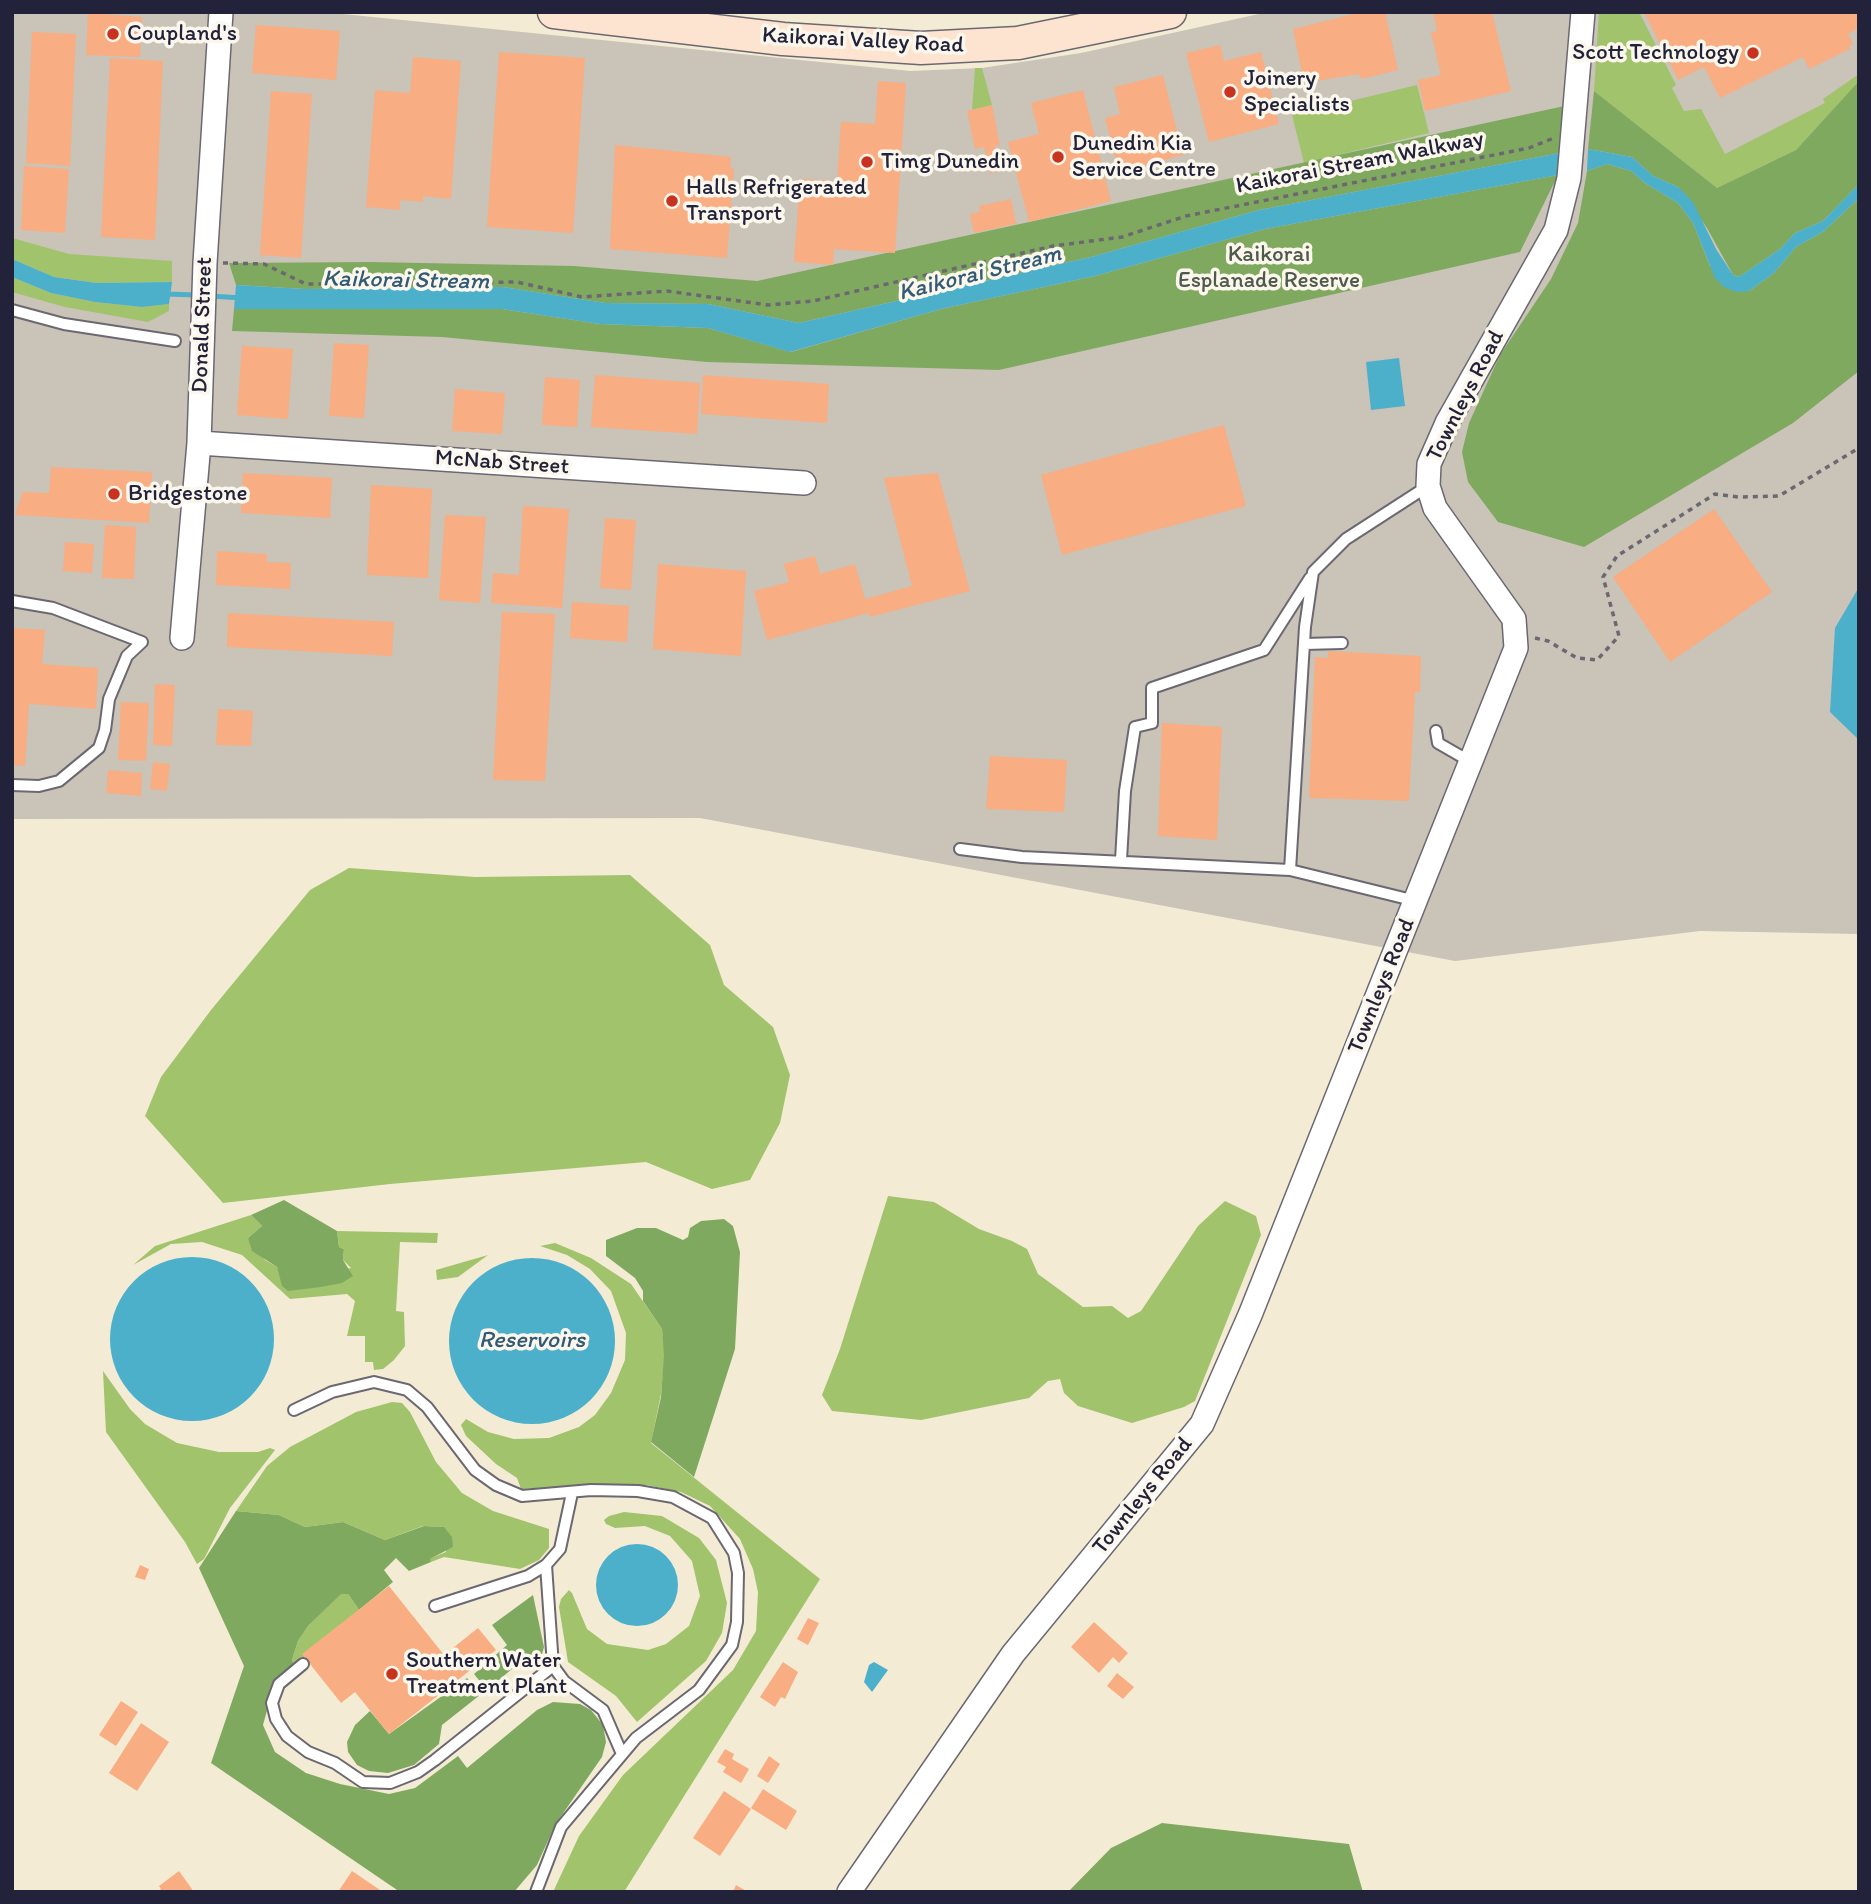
<!DOCTYPE html>
<style>
body{margin:0}
#map{position:relative;width:1871px;height:1904px;overflow:hidden;background:#f4ebd5;font-family:Itim,sans-serif}
canvas{display:block}
.frame{position:absolute;inset:0;border:14px solid #22223b;pointer-events:none}
</style>
<div id="map">
<canvas width="1871" height="1904"></canvas>
<div class="frame"></div>
</div>
<script>
const ctx = document.querySelector('canvas').getContext('2d');
ctx.lineJoin = 'round';
function fillPath(path, color) { ctx.fillStyle = color; ctx.fill(path, 'evenodd'); }
const shape = rows => new Path2D(rows.map(r => 'M' + r).join(''));
function strokePath(path, color, width, dash) { ctx.strokeStyle = color; ctx.lineWidth = width; ctx.lineCap = dash ? 'butt' : 'round'; ctx.setLineDash(dash || []); ctx.stroke(path); }
function label(font, color, halo, rows, align = 'center') {
  ctx.font = font + ' Itim,sans-serif'; ctx.lineWidth = 7; ctx.setLineDash([]); ctx.textBaseline = 'middle'; ctx.strokeStyle = halo; ctx.fillStyle = color; for (const [text, x, y, turn = 0] of rows) {
    ctx.save(); ctx.translate(x, y); ctx.rotate((+turn || 0) * Math.PI / 180); ctx.textAlign = isNaN(turn) ? turn : align; if (halo) ctx.strokeText(text, 0, 0); ctx.fillText(text, 0, 0); ctx.restore();
  }
}
const industrial = shape([
 [12,12,323,12,910,71,982,68,1081,53,1268,12,1859,12,1859,934,1700,931,1455,961,700,818,12,819]
]);
const green = shape([
 [1599,12,1639,12,1676,85,1672,88,1684,111,1701,109,1725,154,1825,103,1823,99,1859,74,1859,81,1796,150,1717,188,1594,91],
 [975,68,982,68,992,105,972,110],
 [1417,85,1429,133,1304,163,1292,115],
 [12,238,69,254,172,261,172,282,96,283,54,277,12,259],
 [12,277,51,293,95,302,142,307,169,304,169,311,148,322,65,307,12,292],
 [349,868,475,877,630,875,710,945,724,985,773,1027,790,1075,780,1123,750,1180,712,1189,646,1162,390,1184,223,1203,145,1116,161,1077,211,1010,310,890],
 [888,1196,934,1202,979,1229,1012,1241,1027,1249,1038,1274,1083,1307,1112,1306,1128,1318,1141,1311,1198,1226,1225,1201,1256,1216,1261,1235,1195,1401,1184,1407,1132,1423,1078,1406,1064,1393,1060,1379,1048,1381,1029,1398,921,1420,832,1411,822,1395,840,1349],
 [251,1215,262,1226,248,1238,265,1260,277,1267,282,1279,351,1268,343,1260,344,1249,339,1247,337,1231,438,1233,437,1243,400,1242,396,1311,404,1312,405,1346,394,1360,383,1369,374,1370,373,1362,365,1362,365,1336,347,1336,355,1301,347,1294,290,1299,242,1255,202,1242,171,1244,133,1265,155,1246],
 [555,1243,591,1258,631,1284,662,1329,665,1355,661,1394,651,1443,820,1579,624,1892,553,1892,579,1836,623,1775,733,1670,756,1631,758,1592,753,1569,740,1539,710,1506,681,1492,647,1485,542,1492,521,1489,517,1478,496,1464,466,1436,461,1425,466,1419,488,1432,514,1439,549,1438,579,1427,595,1415,611,1393,625,1360,626,1333,611,1291,590,1269,567,1255,540,1246],
 [488,1255,458,1277,437,1280,436,1270],
 [103,1371,130,1409,145,1424,177,1443,219,1452,258,1452,270,1448,275,1450,230,1508,204,1559,197,1564,185,1542,106,1432],
 [392,1402,402,1403,410,1412,436,1462,462,1493,493,1511,549,1529,549,1548,539,1560,520,1569,444,1557,431,1562,429,1559,446,1552,444,1527,423,1526,385,1540,343,1522,305,1527,279,1515,236,1511,267,1466,290,1447,356,1412],
 [624,1512,662,1516,699,1538,716,1560,727,1603,722,1633,706,1661,637,1722,616,1696,568,1662,559,1607,561,1599,569,1590,572,1593,587,1629,607,1644,648,1650,666,1644,689,1626,700,1596,692,1561,670,1536,645,1526,615,1528,606,1524,604,1520,609,1516],
 [340,1594,348,1594,359,1610,303,1654,305,1657,294,1664,292,1660,298,1641,309,1625]
]);
const forest = shape([
 [1859,81,1859,184,1823,221,1795,233,1780,249,1739,277,1733,275,1707,228,1678,187,1653,176,1632,157,1588,149,1594,91,1717,188,1796,150],
 [1569,105,1560,153,1259,210,1091,257,799,323,708,304,605,303,503,287,304,289,236,285,229,263,370,262,574,266,757,281],
 [1607,164,1631,171,1645,183,1678,203,1693,223,1710,266,1749,291,1774,273,1796,247,1824,231,1859,198,1859,371,1793,423,1584,547,1498,522,1468,482,1462,452,1469,423,1500,355,1551,279,1578,223,1587,171],
 [1558,175,1520,252,999,370,707,362,442,337,232,331,234,309,502,309,600,324,708,328,791,352,941,309,1095,276,1265,229],
 [284,1200,337,1231,339,1247,344,1249,343,1260,353,1276,342,1283,321,1287,288,1291,282,1286,277,1267,252,1251,248,1238,262,1226,251,1215],
 [724,1219,733,1226,740,1252,735,1349,694,1477,651,1442,661,1397,664,1355,662,1329,643,1301,643,1291,635,1278,606,1256,606,1240,637,1228,656,1228,683,1240,688,1237,690,1228,701,1221],
 [236,1511,279,1515,305,1527,343,1522,385,1540,424,1526,444,1527,452,1537,453,1547,430,1559,431,1562,409,1571,396,1558,384,1570,393,1582,359,1610,348,1594,341,1594,309,1625,298,1641,292,1660,294,1664,275,1682,263,1725,275,1752,306,1773,340,1784,389,1794,415,1788,458,1756,467,1768,537,1710,553,1702,580,1704,591,1710,603,1725,606,1742,602,1757,555,1825,537,1865,514,1892,400,1892,211,1763,244,1666,199,1568],
 [533,1595,544,1647,539,1665,535,1669,525,1658,487,1690,474,1674,507,1645,492,1625],
 [467,1678,480,1695,442,1725,439,1744,414,1765,388,1773,369,1771,357,1765,348,1752,347,1742,355,1725,370,1711,389,1734],
 [1162,1823,1349,1844,1363,1892,1068,1892,1111,1848]
]);
const water = shape([
 [1588,149,1632,157,1653,176,1678,187,1693,202,1716,249,1733,275,1739,277,1780,249,1795,233,1823,221,1859,184,1859,198,1824,231,1796,247,1774,273,1749,291,1736,292,1724,287,1715,278,1693,223,1678,203,1645,183,1631,171,1607,164,1587,171],
 [1560,153,1558,175,1265,229,1095,276,941,309,790,352,708,328,600,324,502,309,234,309,236,285,304,289,503,287,605,303,708,304,799,323,1091,257,1259,210],
 [12,259,54,277,96,283,172,282,169,304,142,307,95,302,51,293,12,277],
 [1399,358,1405,406,1371,410,1366,362],
 [1859,587,1859,740,1830,712,1835,628],
 '110 1339a82 82 0 1 1 164 0a82 82 0 1 1-164 0Z',
 '449 1341a83 83 0 1 1 166 0a83 83 0 1 1-166 0Z',
 '596 1585a41 41 0 1 1 82 0a41 41 0 1 1-82 0Z',
 [874,1662,888,1670,872,1692,864,1682,869,1665]
]);
const stream = shape([
 [165,294,197,295],
 [210,296,242,298]
]);
const building = shape([
 [1362,12,1385,12,1398,70,1361,79,1359,74,1304,83,1293,29],
 [1433,12,1492,12,1511,91,1425,111,1418,80,1441,75,1431,32,1437,31],
 [1644,12,1859,12,1859,28,1848,34,1853,44,1849,46,1850,49,1809,69,1803,57,1720,98,1704,67,1678,80],
 [88,13,142,17,140,57,86,55],
 [256,25,340,31,336,80,252,73],
 [32,32,76,34,70,166,26,163],
 [1220,45,1224,61,1261,52,1279,124,1209,142,1186,53],
 [499,52,585,58,573,233,487,227],
 [413,57,461,61,451,199,423,196,423,202,400,200,400,210,366,207,375,90,410,93],
 [110,58,163,61,155,240,101,237],
 [1163,75,1183,155,1119,172,1105,118,1120,114,1114,87],
 [878,81,906,83,895,253,834,249,833,265,794,262,800,179,837,181,841,122,875,124],
 [1083,90,1111,201,1029,222,1008,142,1039,134,1031,103],
 [271,91,312,94,301,258,260,255],
 [992,105,1000,145,995,146,1000,171,990,173,984,147,975,149,967,111],
 [615,145,731,157,730,168,734,168,727,258,610,249],
 [24,166,69,169,65,233,21,230],
 [1011,199,1016,224,974,233,970,214,980,212,979,206],
 [334,343,369,345,364,418,329,416],
 [242,346,293,349,288,419,237,415],
 [595,375,700,383,697,434,591,427],
 [703,375,829,384,827,423,701,414],
 [545,377,580,380,577,427,542,425],
 [455,389,505,393,502,434,452,431],
 [1224,425,1246,506,1062,555,1041,475],
 [51,467,152,472,149,523,15,515,23,492,49,493],
 [243,473,332,478,330,518,241,513],
 [938,473,970,591,870,617,869,613,767,640,754,591,789,582,784,564,815,556,820,574,855,564,865,599,912,586,884,478],
 [371,485,432,489,428,578,367,575],
 [523,506,569,509,562,608,491,603,493,573,519,575],
 [1714,509,1772,592,1670,662,1613,577],
 [445,515,486,517,480,603,439,600],
 [605,518,636,520,631,590,600,588],
 [105,525,136,527,134,579,102,578],
 [65,542,94,544,92,573,63,571],
 [217,551,267,554,267,562,291,563,290,589,216,585],
 [658,564,746,571,741,656,653,649],
 [572,602,629,606,627,642,570,638],
 [502,612,555,614,545,781,493,780],
 [228,613,394,622,392,656,227,647],
 [12,628,45,630,42,664,98,668,96,709,29,704,25,766,12,765],
 [1328,651,1421,656,1420,692,1415,692,1409,801,1309,798,1315,657,1328,658],
 [155,684,175,685,172,746,153,745],
 [121,702,149,703,146,761,118,760],
 [218,709,253,711,251,746,216,745],
 [1162,723,1222,727,1217,840,1158,836],
 [990,756,1067,760,1064,812,986,809],
 [153,762,170,764,167,791,150,789],
 [108,770,142,773,141,796,106,793],
 [140,1565,149,1569,145,1580,135,1577],
 [389,1586,444,1655,478,1628,496,1650,389,1734,355,1692,341,1703,302,1654],
 [808,1618,819,1623,808,1645,797,1639],
 [1094,1622,1128,1653,1119,1663,1113,1657,1099,1673,1071,1647],
 [783,1662,798,1672,785,1699,781,1697,775,1707,760,1697],
 [1117,1673,1134,1687,1123,1699,1107,1686],
 [121,1701,138,1712,116,1746,99,1735],
 [141,1723,169,1742,137,1791,109,1773],
 [725,1749,734,1754,732,1759,749,1769,741,1783,723,1772,726,1767,717,1762],
 [769,1756,780,1764,768,1783,757,1776],
 [763,1789,797,1811,786,1830,751,1808],
 [724,1791,751,1809,720,1856,693,1838],
 [179,1871,194,1892,158,1892,161,1889,159,1886],
 [352,1871,383,1892,338,1892],
 [736,1885,748,1892,733,1892]
]);
const path = shape([
 [223,263,264,264,306,284,517,282,582,297,667,291,768,305,813,301,1053,246,1122,237,1186,216,1529,148,1554,138],
 [1535,638,1548,641,1577,658,1597,660,1619,636,1603,577,1617,556,1715,494,1738,497,1779,496,1859,448]
]);
const lane = shape([
 [12,310,64,324,175,341],
 [12,601,53,608,142,642,127,656,109,699,105,730,99,748,59,781,39,786,12,785],
 [1304,644,1342,643],
 [1436,731,1438,743,1471,762],
 [960,849,1022,857,1290,870,1416,901],
 [1121,860,1125,791,1135,727,1152,723,1152,688,1264,650,1310,578],
 [1290,870,1305,627,1313,572,1346,539,1428,486],
 [294,1410,332,1392,374,1382,407,1390,427,1407,475,1470,496,1485,522,1496,591,1490,638,1491,673,1497,712,1518,734,1553,738,1573,737,1622,732,1645,699,1690,636,1738,561,1827,536,1892],
 [546,1565,553,1666,564,1681,603,1710,622,1754],
 [435,1606,528,1576,546,1565,560,1549,572,1493],
 [303,1664,279,1684,272,1703,276,1719,287,1736,308,1752,335,1763,363,1782,390,1783,418,1772,435,1760,553,1666]
]);
const street = shape([
 [199,443,804,483],
 [182,638,199,443,205,263,221,12],
 [849,1892,1013,1654,1202,1424,1250,1315,1516,648,1514,619,1435,508,1428,486,1429,464,1447,423,1556,230,1569,178,1583,12]
]);
const secondary = shape([
 [554,12,783,39,921,48,1018,43,1170,12]
]);
const markers = [
 [113,34,7,"#c8321e"],
 [1753,53,7,"#c8321e"],
 [1230,92,7,"#c8321e"],
 [1058,157,7,"#c8321e"],
 [867,162,7,"#c8321e"],
 [672,201,7,"#c8321e"],
 [114,494,7,"#c8321e"],
 [392,1674,7,"#c8321e"]
];
const poiNames = [
 ["Coupland's",127,34],
 ["Scott Technology",1739,53,"right"],
 ["Joinery",1244,79],
 ["Specialists",1244,105],
 ["Dunedin Kia",1072,144],
 ["Service Centre",1072,170],
 ["Timg Dunedin",881,162],
 ["Halls Refrigerated",686,188],
 ["Transport",686,214],
 ["Bridgestone",128,494],
 ["Southern Water",406,1661],
 ["Treatment Plant",406,1687]
];
const streetNames = [
 ["Kaikorai Valley Road",863,41,3],
 ["Kaikorai Stream Walkway",1360,163,-11],
 ["Donald Street",203,325,-88],
 ["Townleys Road",1466,396,-63],
 ["McNab Street",502,463,4],
 ["Townleys Road",1382,986,-68],
 ["Townleys Road",1143,1496,-51]
];
const parkNames = [
 ["Kaikorai",1269,255],
 ["Esplanade Reserve",1269,281]
];
const waterNames = [
 ["Kaikorai Stream",980,274,-14],
 ["Kaikorai Stream",406,281,1],
 ["Reservoirs",532,1341]
];
fillPath(industrial, '#c9c3b8');
fillPath(green, '#a1c36c');
fillPath(forest, '#80a960');
fillPath(water, '#4cb0cb');
strokePath(stream, '#4cb0cb', 5);
fillPath(building, '#f9ad82');
strokePath(lane, '#6c6871', 14);
strokePath(street, '#6c6871', 26);
strokePath(secondary, '#6c6871', 35);
strokePath(path, '#6c6871', 3.5, [5, 5]);
strokePath(lane, '#fff', 10);
strokePath(street, '#fff', 23);
strokePath(secondary, '#fde4d1', 32);
for (const [x, y, r, color] of markers) { const dot = new Path2D(); dot.arc(x, y, r, 0, 2 * Math.PI); ctx.fillStyle = color; ctx.fill(dot); strokePath(dot, '#fbf7ec', 2.5); }
label('23px', '#22223b', '#fbf7ec', poiNames, 'left');
label('23px', '#22223b', '#fbf7ec', streetNames);
label('23px', '#4e5a4c', '#fbf7ec', parkNames);
label('italic 24px', '#335b75', '#fbf7ec', waterNames);
</script>
